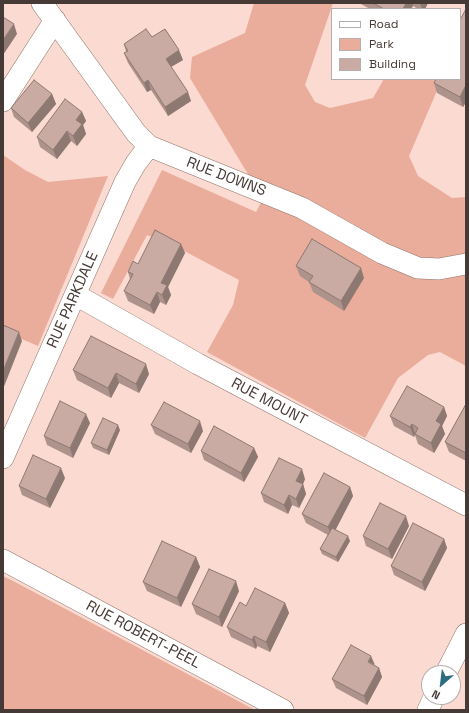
<!DOCTYPE html>
<style>
body{margin:0}
#map{position:relative;width:469px;height:713px;overflow:hidden;background:#fadad1;font-family:"Space Grotesk",sans-serif}
canvas{display:block}
.frame{position:absolute;inset:0;border:4px solid #463a36;pointer-events:none}
.legend{position:absolute;left:331px;top:8px;width:130px;height:72px;box-sizing:border-box;background:#fff;border:1px solid #b5b0af;margin:0;padding:5px 7px;list-style:none;font-size:12px;color:#463a36}
.legend li{display:flex;align-items:center;gap:8px;height:20px}
.legend b{width:20px;border:1px solid #b5b0af}
.north{position:absolute;left:421px;top:665px;width:40px;height:40px;box-sizing:border-box;background:#fff;border:1px solid #b5b0af;border-radius:50%;rotate:208deg;font-size:11px;font-weight:700;line-height:16px;text-align:center;color:#463a36}
.north::after{content:'';display:block;margin:auto;width:14px;height:18px;background:#2b6d80;clip-path:polygon(50% 0,100% 100%,50% 72%,0 100%)}
</style>
<div id="map">
<canvas width="469" height="713"></canvas>
<div class="frame"></div>
<ul class="legend">
<li><b style="height:5px;background:#fff"></b>Road</li>
<li><b style="height:11px;background:#eaac9b"></b>Park</li>
<li><b style="height:11px;background:#caaba3"></b>Building</li>
</ul>
<div class="north">N</div>
</div>
<script>
const ctx = document.querySelector('canvas').getContext('2d');
ctx.lineJoin = 'round';
function fillPath(path, color) { ctx.fillStyle = color; ctx.fill(path, 'evenodd'); }
const shape = rows => new Path2D(rows.map(r => 'M' + r).join(''));
function strokePath(path, color, width, dash) { ctx.strokeStyle = color; ctx.lineWidth = width; ctx.lineCap = dash ? 'butt' : 'round'; ctx.setLineDash(dash || []); ctx.stroke(path); }
function label(font, color, halo, rows, align = 'center') {
  ctx.font = font + ' "Space Grotesk",sans-serif'; ctx.lineWidth = 3; ctx.setLineDash([]); ctx.textBaseline = 'middle'; ctx.strokeStyle = halo; ctx.fillStyle = color; for (const [text, x, y, turn = 0] of rows) {
    ctx.save(); ctx.translate(x, y); ctx.rotate((+turn || 0) * Math.PI / 180); ctx.textAlign = isNaN(turn) ? turn : align; if (halo) ctx.strokeText(text, 0, 0); ctx.fillText(text, 0, 0); ctx.restore();
  }
}
const green = shape([
 [254,3,333,3,305,85,315,102,330,108,373,98,384,79,442,79,409,156,418,176,452,198,466,197,466,366,440,352,428,355,398,378,365,438,207,352,233,305,239,280,171,244,147,235,113,299,101,293,162,170,256,212,263,199,190,78,192,57,245,33],
 [3,155,25,170,48,182,108,176,38,346,3,331],
 [3,576,15,582,255,710,3,710]
]);
const minor = shape([
 [42,3,136,133,149,146,302,208,382,253,418,268,439,269,466,264],
 [3,101,55,20],
 [76,295,198,364,466,505],
 [3,458,125,182,136,163,149,146],
 [3,560,283,710],
 [446,673,466,634],
 [428,710,434,697]
]);
const wall = shape([
 [359,3,428,3,425,9,418,9,413,6,411,9,370,9],
 [466,9,466,102,463,107,437,93,434,83,460,79],
 [152,37,183,60,171,67,191,101,168,116,151,90,147,92,128,63,124,53,126,52,124,44],
 [52,94,56,104,32,132,14,117,11,108],
 [82,112,86,121,83,125,86,134,77,146,71,141,57,159,40,147,37,137],
 [181,244,185,253,168,287,171,295,166,305,160,302,154,314,128,301,124,291,130,279,128,272,138,264],
 [296,266,364,278,344,311,313,292,309,282,300,276],
 [73,370,149,374,139,393,119,383,111,398,77,380],
 [466,404,466,461,449,452,445,442],
 [444,407,447,416,442,426,445,434,434,453,418,444,415,435,414,437,394,426,390,416],
 [90,423,73,458,47,445,44,436],
 [151,425,203,431,191,453,155,434],
 [120,430,109,455,93,448,91,443],
 [254,448,258,457,244,482,204,460,201,451],
 [65,478,50,508,22,495,19,486],
 [305,479,303,484,306,494,299,508,292,505,288,514,264,502,261,493],
 [350,487,353,496,335,529,350,541,338,562,322,554,320,549,328,535,306,523,302,514],
 [409,526,392,559,366,546,363,536],
 [444,539,447,548,425,591,394,575,391,566],
 [196,557,200,567,181,607,147,591,143,582],
 [239,591,222,627,196,614,192,604],
 [285,603,289,613,270,652,257,646,256,649,231,637,227,627,246,606],
 [375,666,379,668,382,677,367,705,336,688,332,679]
]);
const shadedWall = shape([
 [406,3,412,3,413,6,411,9,403,9],
 [420,3,428,3,425,9,422,9],
 [14,24,17,34,3,55,3,40],
 [179,50,183,60,169,68,166,59],
 [148,80,151,90,147,92,144,83],
 [465,87,466,89,466,102,463,107,460,97],
 [188,92,191,101,168,116,165,107],
 [52,94,56,104,32,132,28,123],
 [82,112,86,121,83,125,86,134,77,146,73,136,76,120],
 [67,131,71,141,57,159,53,150],
 [181,244,185,253,168,287,171,295,166,305,162,295,161,283],
 [361,268,364,278,344,311,341,301],
 [157,292,160,302,154,314,150,305],
 [19,332,22,341,3,389,3,371],
 [146,364,149,374,139,393,136,384],
 [116,373,119,383,111,398,108,388],
 [444,407,447,416,442,426,445,434,434,453,431,443,436,421],
 [86,414,90,423,73,458,70,448],
 [200,421,203,431,191,453,188,444],
 [412,424,415,434,414,437,410,427],
 [118,425,120,430,109,455,107,450],
 [254,448,258,457,244,482,241,473],
 [61,468,65,478,50,508,46,499],
 [302,469,305,479,303,484,306,494,299,508,296,499,296,481],
 [350,487,353,496,332,537,328,527],
 [289,495,292,505,288,514,284,505],
 [406,516,409,526,392,559,388,549],
 [348,536,350,541,338,562,336,557],
 [444,539,447,548,425,591,422,582],
 [196,557,200,567,181,607,177,598],
 [236,581,239,591,222,627,219,617],
 [285,603,289,613,270,652,266,642],
 [254,636,257,646,256,649,252,640],
 [371,656,375,665,368,662],
 [379,668,382,677,367,705,364,696]
]);
const building = shape([
 [373,3,406,3,403,9,384,9,373,3],
 [466,9,466,88,465,87,460,97,434,83,436,79,460,79,460,20,466,9],
 [3,17,14,24,3,40,3,17],
 [146,29,152,37,165,29,179,50,166,59,188,92,165,107,148,80,144,83,124,53,128,51,124,44,146,29],
 [34,80,52,94,28,123,11,108,34,80],
 [65,99,82,112,76,120,82,124,73,136,67,131,53,150,37,137,65,99],
 [155,230,181,244,161,283,167,285,162,295,157,292,150,305,124,291,133,274,128,272,133,261,138,264,155,230],
 [312,239,361,268,341,301,309,282,313,276,296,266,312,239],
 [3,325,19,332,3,371,3,325],
 [91,336,146,364,136,384,116,373,108,388,73,370,91,336],
 [407,386,444,407,436,421,441,424,431,443,415,434,418,428,412,424,410,427,390,416,407,386],
 [60,401,86,414,70,448,44,436,60,401],
 [164,402,200,421,188,444,151,425,164,402],
 [466,404,466,453,445,442,466,404],
 [103,418,118,425,107,450,91,443,103,418],
 [214,426,254,448,241,473,201,451,214,426],
 [33,455,61,468,46,499,19,486,33,455],
 [279,458,302,469,296,481,303,484,296,499,289,495,284,505,261,493,279,458],
 [324,473,350,487,328,527,302,514,324,473],
 [380,503,406,516,388,549,363,536,380,503],
 [413,523,444,539,422,582,391,566,413,523],
 [332,528,348,536,336,557,320,549,332,528],
 [162,541,196,557,177,598,143,582,162,541],
 [209,569,236,581,219,617,192,604,209,569],
 [255,588,285,603,266,642,254,636,252,640,227,627,240,602,246,606,255,588],
 [351,645,371,656,368,662,379,668,364,696,332,679,351,645]
]);
const streetNames = [
 ["RUE DOWNS",226,177,21],
 ["RUE PARKDALE",73,300,-66],
 ["RUE MOUNT",269,402,28],
 ["RUE ROBERT-PEEL",143,635,28]
];
fillPath(green, '#eaac9b');
strokePath(minor, '#90746c', 22);
strokePath(minor, '#fff', 21);
fillPath(wall, '#ae938c');
fillPath(shadedWall, '#8d7872');
fillPath(building, '#caaba3');
strokePath(building, '#8d7872', 1);
label('15px', '#463a36', '#fff', streetNames);
</script>
